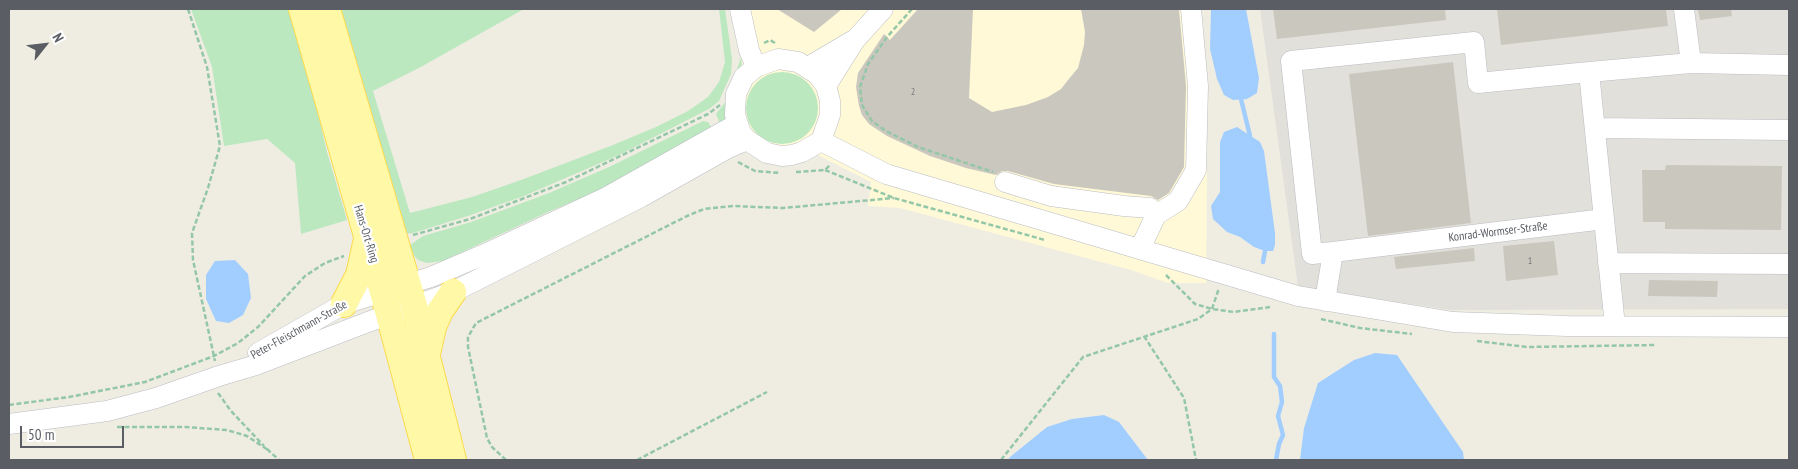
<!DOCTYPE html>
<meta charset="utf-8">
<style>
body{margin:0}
#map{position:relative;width:1798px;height:469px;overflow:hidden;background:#efede2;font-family:"PT Sans Narrow",sans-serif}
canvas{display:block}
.frame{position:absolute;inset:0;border:10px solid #5a5e64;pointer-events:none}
.north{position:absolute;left:20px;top:20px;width:50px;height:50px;-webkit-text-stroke:4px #fff;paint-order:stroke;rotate:61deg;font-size:14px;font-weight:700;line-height:20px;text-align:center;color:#5a5e64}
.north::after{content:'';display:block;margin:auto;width:18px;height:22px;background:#5a5e64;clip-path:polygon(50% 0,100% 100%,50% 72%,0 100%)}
.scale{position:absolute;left:20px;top:426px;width:104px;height:22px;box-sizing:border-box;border:2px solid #5a5e64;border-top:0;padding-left:6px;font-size:15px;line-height:18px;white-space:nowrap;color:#5a5e64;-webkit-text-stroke:4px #fff;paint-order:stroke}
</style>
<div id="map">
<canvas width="1798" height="469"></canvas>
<div class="frame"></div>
<div class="north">N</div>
<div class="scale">50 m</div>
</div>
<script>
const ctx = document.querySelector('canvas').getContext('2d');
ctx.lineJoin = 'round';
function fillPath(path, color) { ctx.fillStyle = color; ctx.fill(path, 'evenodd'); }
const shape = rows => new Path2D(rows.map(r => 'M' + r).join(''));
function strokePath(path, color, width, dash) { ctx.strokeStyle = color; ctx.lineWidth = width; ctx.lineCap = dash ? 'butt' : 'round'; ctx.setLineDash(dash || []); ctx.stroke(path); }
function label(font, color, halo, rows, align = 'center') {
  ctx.font = font + ' "PT Sans Narrow",sans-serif'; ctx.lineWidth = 4.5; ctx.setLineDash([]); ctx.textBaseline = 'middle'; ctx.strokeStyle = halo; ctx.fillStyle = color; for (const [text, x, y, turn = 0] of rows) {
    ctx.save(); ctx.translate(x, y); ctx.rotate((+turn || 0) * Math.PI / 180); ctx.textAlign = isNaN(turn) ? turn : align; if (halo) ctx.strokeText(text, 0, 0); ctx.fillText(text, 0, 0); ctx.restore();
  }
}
const commercial = shape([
 [733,9,1201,9,1207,172,1206,283,1168,283,1131,270,900,208,868,206,871,182,818,155,760,156,732,98,742,67]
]);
const industrial = shape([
 [1260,9,1789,9,1789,309,1451,310,1298,287]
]);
const green = shape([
 [191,9,294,9,327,152,347,220,301,234,295,163,267,139,224,146,212,67],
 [334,9,524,9,419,68,373,91,410,213,472,197,521,180,613,145,656,127,688,111,708,97,719,82,725,62,719,9,725,9,732,59,731,74,719,101,709,109,619,155,524,196,468,216,413,233,401,234],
 [741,57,742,67,726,118,720,124,716,114,727,100],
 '746 108a36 36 0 1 1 72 0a36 36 0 1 1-72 0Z',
 [703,121,708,122,712,128,619,182,548,212,443,261,427,263,418,260,407,247,423,236,471,222,549,193,609,167]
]);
const water = shape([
 [1211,9,1246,9,1259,78,1257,93,1247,99,1233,100,1224,95,1217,79,1210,49],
 [1237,127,1260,142,1264,151,1275,233,1275,245,1273,251,1265,251,1254,247,1240,237,1227,232,1213,219,1211,206,1220,192,1220,142,1224,132],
 [235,260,248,274,251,298,243,315,229,323,216,321,206,299,206,275,215,261],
 [1375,353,1397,355,1463,452,1464,460,1300,460,1304,428,1318,383,1354,360],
 [1104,415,1119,422,1148,460,1008,460,1010,457,1047,427,1072,419]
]);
const stream = shape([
 [1241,99,1250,136],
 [1263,262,1265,251],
 [1274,334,1274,377,1280,386,1282,402,1278,416,1283,435,1279,444,1276,460]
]);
const building = shape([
 [777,9,842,9,814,32],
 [918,9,973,9,969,98,992,112,1026,105,1048,97,1061,89,1068,80,1078,68,1084,45,1085,32,1081,9,1179,9,1186,86,1184,167,1169,193,1158,200,1151,196,1054,184,1008,171,1002,171,996,175,966,168,930,156,887,136,869,124,862,115,859,106,856,87,858,73,884,34,890,40],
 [1273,9,1445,9,1446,20,1277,39],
 [1497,9,1666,9,1668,26,1501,45],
 [1698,9,1731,9,1732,16,1700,20],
 [1453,62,1471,223,1368,236,1349,74],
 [1666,165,1782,166,1781,230,1665,229,1665,222,1643,222,1642,170,1665,170],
 [1554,241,1558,275,1506,281,1503,246],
 [1474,248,1475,261,1396,269,1394,257],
 [1649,280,1718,281,1717,297,1648,296]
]);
const path = shape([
 [188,9,207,67,220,146,208,188,192,233,193,260,215,361],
 [912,9,887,37,868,64,860,87,862,105,872,121,886,131,918,147,993,172],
 [764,43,770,40,775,43],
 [738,162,755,171,780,173],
 [825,170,894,198,1045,240],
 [796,172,825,170,830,165],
 [413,235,470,219,566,182,708,114,720,105],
 [1166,275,1195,304,1212,309,1234,312,1270,307],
 [1321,319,1360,328,1412,334],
 [1144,336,1184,398,1196,460],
 [1477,341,1527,347,1656,345],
 [218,393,231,411,264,446],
 [9,405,69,397,145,382,214,356,238,343,258,327,305,276,325,263,344,256],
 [117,427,185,427,227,430,247,436,268,450],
 [267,449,279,460],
 [506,460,492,447,487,438,468,347,468,337,476,323,687,216,704,209,733,206,783,208,894,198],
 [637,460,767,392],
 [1001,460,1083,357,1198,319,1212,309,1219,288]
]);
const minor = shape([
 [740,9,749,50,756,67],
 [1684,9,1691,63],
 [778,59,798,62,817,74,826,86,830,101,830,115,821,141,802,152,792,155,782,156,767,153,747,140,741,133,735,115,736,94,744,77,756,67,778,59],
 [808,67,852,41],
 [826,86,855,40,883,9],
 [1595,128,1789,130],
 [821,141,886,174,1298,296,1453,322,1567,326,1789,327],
 [1005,182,1051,196,1124,206,1150,208,1156,215],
 [1604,219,1589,72,1691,63,1789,65],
 [1140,249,1156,215,1178,201,1196,170,1198,86,1191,9],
 [1333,252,1312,254,1291,61,1474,42,1478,83,1589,72],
 [1608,263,1789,264],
 [1325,301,1333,252,1604,219,1615,326],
 [258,353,344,304,431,277,485,254,607,197,737,124],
 [9,424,107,411,156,398,219,376,256,365,368,322,453,292,641,197,728,148,747,140]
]);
const major = shape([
 [302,9,383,292,428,460],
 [327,9,414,306,453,460],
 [344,304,359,275,367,239],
 [427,354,433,327,440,311,453,292]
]);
const numberNames = [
 ["2",913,92],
 ["1",1530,261]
];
const streetNames = [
 ["Konrad-Wormser-Straße",1498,232,-7],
 ["Hans-Ort-Ring",366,234,73],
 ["Peter-Fleischmann-Straße",299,330,-29]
];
fillPath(commercial, '#fff9d7');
fillPath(industrial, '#e2e0da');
fillPath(green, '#bce8c0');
fillPath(water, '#a2ceff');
strokePath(stream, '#a2ceff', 4.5);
fillPath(building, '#cac7bf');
strokePath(minor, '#babcc2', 21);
strokePath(major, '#fcda4e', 28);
strokePath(path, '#94c7a7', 2.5, [5, 2.5]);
strokePath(minor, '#fff', 20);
strokePath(major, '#fff8a7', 26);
label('10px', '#76787b', null, numberNames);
label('12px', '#5a5e64', '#fff', streetNames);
</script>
